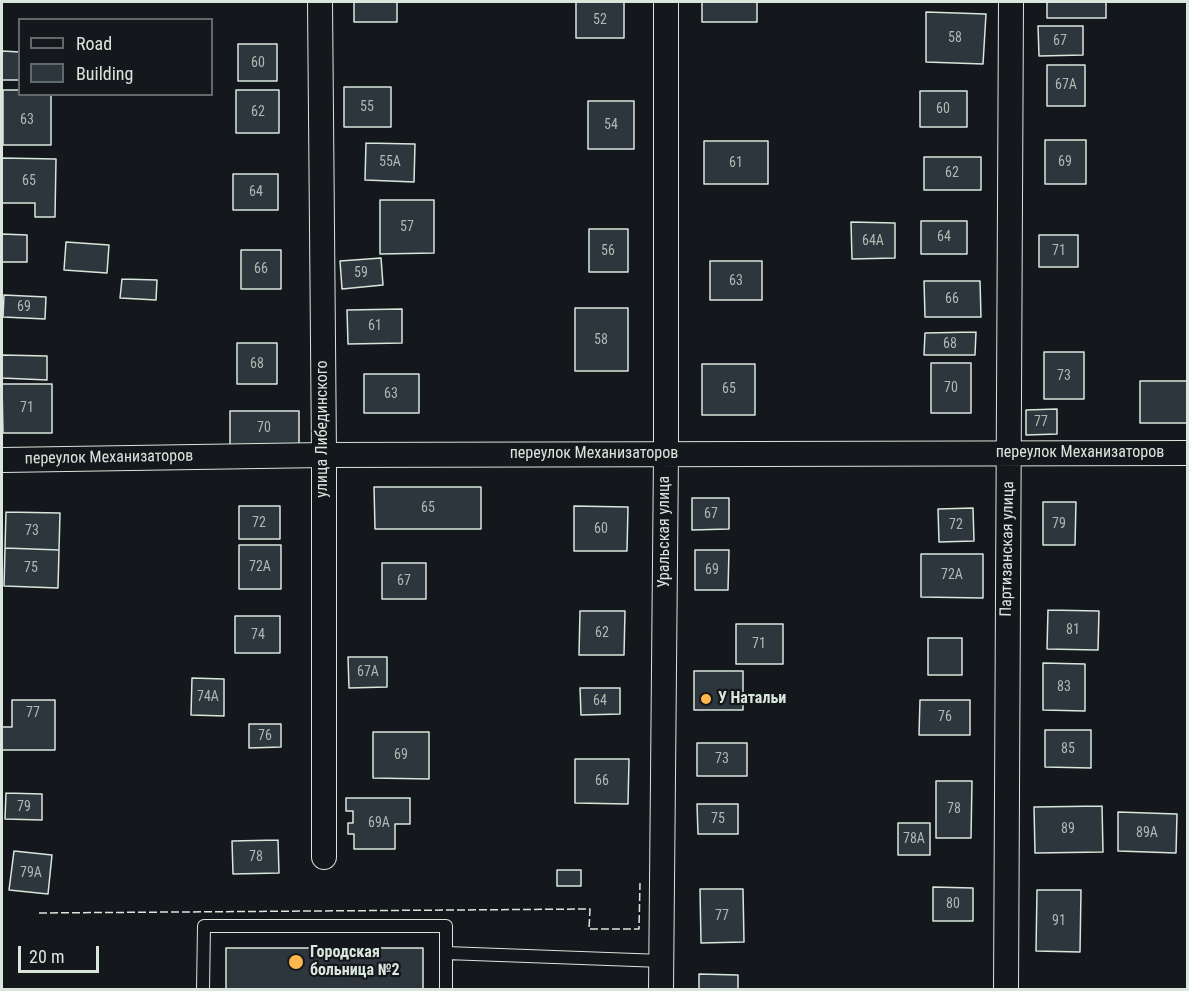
<!DOCTYPE html>
<meta charset="utf-8">
<style>
body{margin:0}
#map{position:relative;width:1189px;height:991px;overflow:hidden;background:#14181c;font-family:"Roboto Condensed",sans-serif}
canvas{display:block}
.frame{position:absolute;inset:0;border:3px solid #d8e6dc;pointer-events:none}
.legend{position:absolute;left:18px;top:18px;width:195px;height:78px;box-sizing:border-box;background:#14181c;border:2px solid #626a69;margin:0;padding:8px 10px;list-style:none;font-size:18px;color:#d8e6dc}
.legend li{display:flex;align-items:center;gap:12px;height:30px}
.legend b{width:30px;border:2px solid #626a69}
.scale{position:absolute;left:18px;top:946px;width:81px;height:27px;box-sizing:border-box;border:3px solid #d8e6dc;border-top:0;padding-left:8px;font-size:18px;line-height:21px;white-space:nowrap;color:#d8e6dc;-webkit-text-stroke:4px #14181c;paint-order:stroke}
</style>
<div id="map">
<canvas width="1189" height="991"></canvas>
<div class="frame"></div>
<ul class="legend">
<li><b style="height:8px;background:#14181c"></b>Road</li>
<li><b style="height:16px;background:#2c363c"></b>Building</li>
</ul>
<div class="scale">20 m</div>
</div>
<script>
const ctx = document.querySelector('canvas').getContext('2d');
ctx.lineJoin = 'round';
function fillPath(path, color) { ctx.fillStyle = color; ctx.fill(path, 'evenodd'); }
const shape = rows => new Path2D(rows.map(r => 'M' + r).join(''));
function strokePath(path, color, width, dash) { ctx.strokeStyle = color; ctx.lineWidth = width; ctx.lineCap = dash ? 'butt' : 'round'; ctx.setLineDash(dash || []); ctx.stroke(path); }
function label(font, color, halo, rows, align = 'center') {
  ctx.font = font + ' "Roboto Condensed",sans-serif'; ctx.lineWidth = 4.5; ctx.setLineDash([]); ctx.textBaseline = 'middle'; ctx.strokeStyle = halo; ctx.fillStyle = color; for (const [text, x, y, turn = 0] of rows) {
    ctx.save(); ctx.translate(x, y); ctx.rotate((+turn || 0) * Math.PI / 180); ctx.textAlign = isNaN(turn) ? turn : align; if (halo) ctx.strokeText(text, 0, 0); ctx.fillText(text, 0, 0); ctx.restore();
  }
}
const building = shape([
 [354,2,397,2,397,22,354,22,354,2],
 [576,2,624,2,624,38,576,38,576,2],
 [702,2,757,2,757,22,702,22,702,2],
 [1047,2,1106,2,1106,18,1047,18,1047,2],
 [926,12,986,14,983,64,926,62,926,12],
 [1038,26,1083,26,1083,55,1039,56,1038,26],
 [238,44,277,44,277,81,238,81,238,44],
 [2,51,20,52,19,80,2,80,2,51],
 [1047,65,1085,65,1085,106,1047,106,1047,65],
 [344,87,391,87,391,127,344,127,344,87],
 [3,90,20,90,20,94,51,94,51,145,3,145,3,90],
 [236,90,279,90,279,133,236,133,236,90],
 [920,91,967,91,967,127,920,127,920,91],
 [588,101,634,101,634,149,588,149,588,101],
 [1045,140,1086,140,1086,184,1045,184,1045,140],
 [704,141,768,141,768,184,704,184,704,141],
 [366,143,415,144,414,182,365,180,366,143],
 [924,157,981,157,981,190,924,190,924,157],
 [2,158,56,159,55,217,35,217,35,203,2,203,2,158],
 [233,174,278,174,278,210,233,210,233,174],
 [380,200,434,200,434,253,380,254,380,200],
 [921,221,967,221,967,254,921,254,921,221],
 [851,222,895,223,895,258,852,259,851,222],
 [589,229,628,229,628,272,589,272,589,229],
 [2,234,27,235,27,262,2,262,2,234],
 [1039,235,1078,235,1078,267,1039,267,1039,235],
 [66,242,109,245,107,273,64,270,66,242],
 [241,250,281,250,281,289,241,289,241,250],
 [381,258,383,285,342,289,340,261,381,258],
 [710,261,762,261,762,300,710,300,710,261],
 [122,279,157,280,156,300,120,298,122,279],
 [924,281,980,281,981,317,925,317,924,281],
 [4,295,46,297,45,319,3,317,4,295],
 [575,308,628,308,628,371,575,371,575,308],
 [402,309,402,343,348,344,347,310,402,309],
 [976,332,975,355,924,355,925,333,976,332],
 [237,343,277,343,277,384,237,384,237,343],
 [1044,352,1084,352,1084,399,1044,399,1044,352],
 [2,355,47,356,47,380,2,378,2,355],
 [931,363,971,363,971,413,931,413,931,363],
 [702,364,755,364,755,415,702,415,702,364],
 [364,374,419,374,419,413,364,413,364,374],
 [1140,381,1187,381,1187,423,1140,423,1140,381],
 [2,384,52,384,52,433,3,433,2,384],
 [1057,409,1057,434,1026,435,1026,410,1057,409],
 [230,411,299,411,299,445,230,445,230,411],
 [374,487,481,487,481,529,375,529,374,487],
 [692,498,729,498,729,529,692,530,692,498],
 [1043,502,1076,502,1075,545,1043,545,1043,502],
 [239,506,280,506,280,539,239,539,239,506],
 [574,506,628,507,627,551,574,551,574,506],
 [973,508,974,541,939,542,938,509,973,508],
 [6,512,60,513,59,550,5,548,6,512],
 [239,545,281,545,281,589,239,589,239,545],
 [5,548,59,550,58,588,4,586,5,548],
 [695,550,729,550,728,590,695,590,695,550],
 [921,554,983,554,983,598,921,597,921,554],
 [382,563,426,563,426,599,382,599,382,563],
 [1048,610,1099,611,1098,650,1047,649,1048,610],
 [580,611,625,611,624,655,579,655,580,611],
 [235,616,280,616,280,653,235,653,235,616],
 [736,624,783,624,783,664,736,664,736,624],
 [928,638,962,638,962,675,928,675,928,638],
 [348,657,387,657,387,687,349,688,348,657],
 [1043,663,1085,664,1085,711,1043,710,1043,663],
 [694,671,743,671,743,710,694,710,694,671],
 [192,678,224,679,224,716,191,715,192,678],
 [580,688,620,688,620,714,581,715,580,688],
 [12,700,55,700,55,750,2,750,2,727,12,727,12,700],
 [920,700,970,700,970,735,919,735,920,700],
 [249,724,281,724,281,747,249,748,249,724],
 [1045,730,1091,730,1091,768,1045,767,1045,730],
 [373,732,429,732,429,779,373,778,373,732],
 [697,743,747,743,747,776,697,776,697,743],
 [575,759,629,759,628,804,575,803,575,759],
 [936,781,972,781,971,838,936,838,936,781],
 [6,793,42,794,42,820,5,819,6,793],
 [346,798,410,798,410,824,395,824,395,849,354,849,354,834,348,834,348,823,353,823,353,811,346,811,346,798],
 [697,804,738,804,738,834,698,834,697,804],
 [1102,806,1103,852,1035,853,1034,807,1102,806],
 [1118,812,1177,814,1176,853,1118,851,1118,812],
 [898,823,930,823,930,855,898,855,898,823],
 [278,840,279,873,233,874,232,841,278,840],
 [14,851,52,855,48,894,9,890,14,851],
 [557,870,581,870,581,886,557,886,557,870],
 [933,887,973,888,973,921,933,921,933,887],
 [700,889,743,889,744,942,701,943,700,889],
 [1037,890,1081,890,1080,952,1036,951,1037,890],
 [226,948,423,948,423,990,226,990,226,948],
 [699,974,738,975,738,990,699,990,699,974]
]);
const lane = shape([
 [446,953,662,961],
 [203,990,204,926,446,926,446,990]
]);
const street = shape([
 [320,2,324,455,324,857],
 [2,460,324,455,1188,453],
 [661,990,666,454,666,2],
 [1006,990,1011,2]
]);
const fence = shape([
 [39,913,590,909,589,929,639,929,640,883]
]);
const markers = [
 [706,699,6,"#ffb74d"],
 [296,962,8,"#ffb74d"]
];
const numberNames = [
 ["52",600,20],
 ["58",955,38],
 ["67",1060,41],
 ["60",258,63],
 ["67А",1066,85],
 ["55",367,107],
 ["60",943,109],
 ["62",258,112],
 ["63",27,120],
 ["54",611,125],
 ["55А",390,162],
 ["69",1065,162],
 ["61",736,163],
 ["62",952,173],
 ["65",29,181],
 ["64",256,192],
 ["57",407,227],
 ["64",944,237],
 ["64А",873,241],
 ["56",608,251],
 ["71",1059,251],
 ["66",261,269],
 ["59",361,273],
 ["63",736,281],
 ["66",952,299],
 ["69",24,307],
 ["61",375,326],
 ["58",601,340],
 ["68",950,344],
 ["68",257,364],
 ["73",1064,376],
 ["70",951,388],
 ["65",729,389],
 ["63",391,394],
 ["71",27,408],
 ["77",1041,422],
 ["70",264,428],
 ["65",428,508],
 ["67",711,514],
 ["72",259,523],
 ["79",1059,524],
 ["72",956,525],
 ["60",601,529],
 ["73",32,531],
 ["72А",260,567],
 ["75",31,568],
 ["69",712,570],
 ["72А",952,575],
 ["67",404,581],
 ["81",1073,630],
 ["62",602,633],
 ["74",258,635],
 ["71",759,644],
 ["67А",368,672],
 ["83",1064,687],
 ["74А",208,697],
 ["64",600,701],
 ["77",33,713],
 ["76",945,717],
 ["76",265,736],
 ["85",1068,749],
 ["69",401,755],
 ["73",722,759],
 ["66",602,781],
 ["79",24,807],
 ["78",954,809],
 ["75",718,819],
 ["69А",379,823],
 ["89",1068,829],
 ["89А",1147,833],
 ["78А",914,839],
 ["78",256,857],
 ["79А",31,873],
 ["80",953,904],
 ["77",722,916],
 ["91",1059,921]
];
const streetNames = [
 ["улица Либединского",323,429,-90],
 ["переулок Механизаторов",1080,453],
 ["переулок Механизаторов",594,454],
 ["переулок Механизаторов",109,458,-1],
 ["Уральская улица",665,532,-90],
 ["Партизанская улица",1008,549,-89]
];
const poiNames = [
 ["У Натальи",718,699],
 ["Городская",310,953],
 ["больница №2",310,971]
];
fillPath(building, '#2c363c');
strokePath(building, '#d8e6dc', 1.5);
strokePath(lane, '#d8e6dc', 14);
strokePath(street, '#d8e6dc', 26);
strokePath(lane, '#14181c', 12);
strokePath(street, '#14181c', 24);
strokePath(fence, '#d8e6dc', 1.5, [8, 3]);
for (const [x, y, r, color] of markers) { const dot = new Path2D(); dot.arc(x, y, r, 0, 2 * Math.PI); ctx.fillStyle = color; ctx.fill(dot); strokePath(dot, '#14181c', 2); }
label('14px', '#adbab4', null, numberNames);
label('16px', '#d8e6dc', '#14181c', streetNames);
label('bold 16px', '#d8e6dc', '#14181c', poiNames, 'left');
</script>
